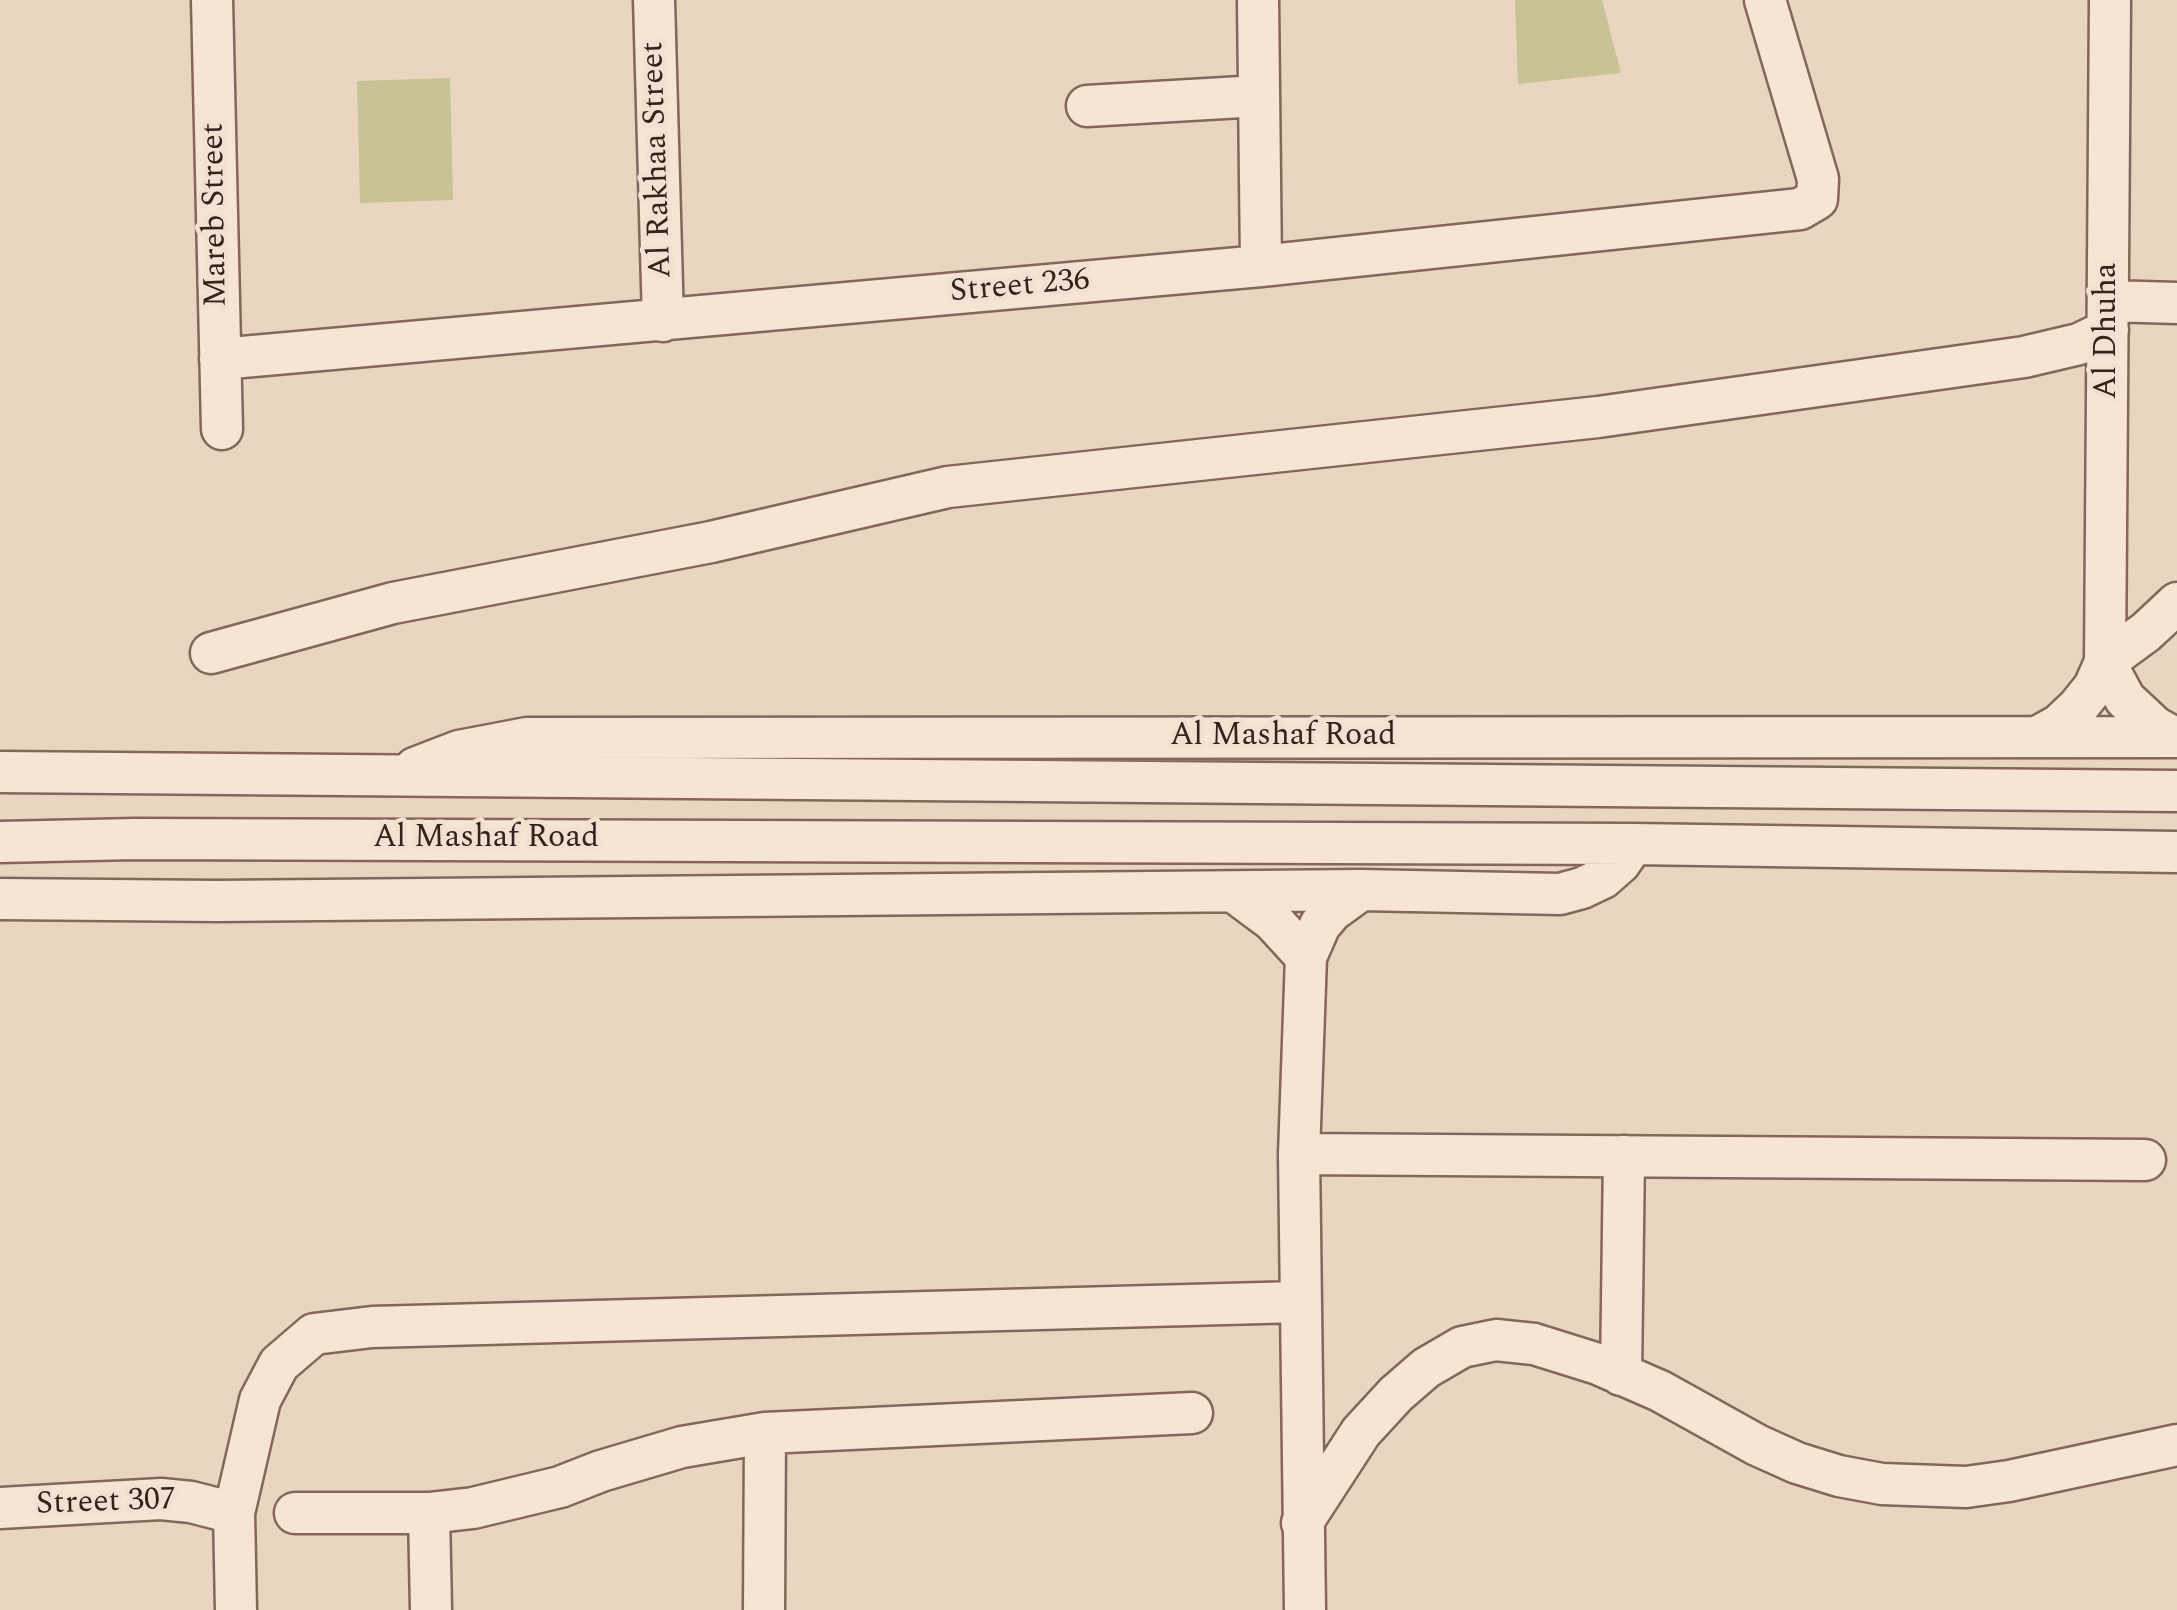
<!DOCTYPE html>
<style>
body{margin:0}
canvas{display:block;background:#ead5c1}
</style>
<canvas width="2177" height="1610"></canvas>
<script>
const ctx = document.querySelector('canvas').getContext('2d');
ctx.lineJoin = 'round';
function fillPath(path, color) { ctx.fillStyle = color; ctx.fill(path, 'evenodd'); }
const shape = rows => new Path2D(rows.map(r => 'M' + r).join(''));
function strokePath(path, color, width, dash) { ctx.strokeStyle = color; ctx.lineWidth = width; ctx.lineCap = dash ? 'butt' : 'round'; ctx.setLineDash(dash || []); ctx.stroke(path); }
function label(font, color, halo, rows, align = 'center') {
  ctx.font = font + ' Spectral,serif'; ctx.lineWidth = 9; ctx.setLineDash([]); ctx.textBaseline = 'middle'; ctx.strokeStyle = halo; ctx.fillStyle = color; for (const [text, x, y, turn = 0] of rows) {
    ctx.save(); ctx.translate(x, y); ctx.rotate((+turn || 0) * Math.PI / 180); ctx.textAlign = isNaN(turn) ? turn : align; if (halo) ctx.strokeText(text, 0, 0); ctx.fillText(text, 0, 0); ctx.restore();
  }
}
const green = shape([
 [1515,0,1602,0,1621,73,1518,84],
 [450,78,453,200,360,203,357,81]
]);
const minor = shape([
 [212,0,222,429],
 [654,0,663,321],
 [1258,0,1261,266],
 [1087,106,1259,96],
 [2109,301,2177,303],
 [220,359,1261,266,1800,209,1817,199,1818,179,1765,0],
 [211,653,393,603,711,542,948,487,1598,417,2024,357,2079,344,2108,330],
 [2105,662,2125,699,2155,727,2173,737],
 [2105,662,2146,632,2177,603],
 [2039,736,2059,725,2078,707,2094,687,2105,662,2110,0],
 [415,768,459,751,527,738,2177,737],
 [0,772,2177,791],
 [0,842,135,839,1633,844,2177,852],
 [1234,892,1273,921,1306,957],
 [0,899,217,901,1361,890,1560,894,1582,888,1603,878,1620,863,1633,844],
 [1299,1154,2145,1160],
 [1621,1375,1624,1156],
 [0,1508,161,1499,191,1502,234,1513,236,1610],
 [234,1513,260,1400,279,1364,314,1334,372,1327,1299,1302],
 [295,1513,429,1513,473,1508,560,1487,601,1471,682,1447,765,1433,1192,1413],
 [429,1513,431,1610],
 [1302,1523,1361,1432,1396,1394,1426,1368,1462,1347,1496,1340,1534,1344,1598,1364,1660,1391,1757,1445,1797,1463,1839,1476,1882,1484,1966,1487,2009,1481,2177,1445],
 [764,1610,765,1433],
 [1305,1610,1299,1154,1306,957,1320,925,1332,911,1361,890]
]);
const streetNames = [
 ["Al Rakhaa Street",659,160,-92],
 ["Mareb Street",217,215,-91],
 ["Street 236",1020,288,-5],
 ["Al Dhuha",2109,331,-90],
 ["Al Mashaf Road",1283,738],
 ["Al Mashaf Road",486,840],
 ["Street 307",106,1504,-2]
];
fillPath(green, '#c8c296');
strokePath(minor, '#83675a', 45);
strokePath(minor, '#f6e4d4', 40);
label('32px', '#33231d', '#f2e1d0', streetNames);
</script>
